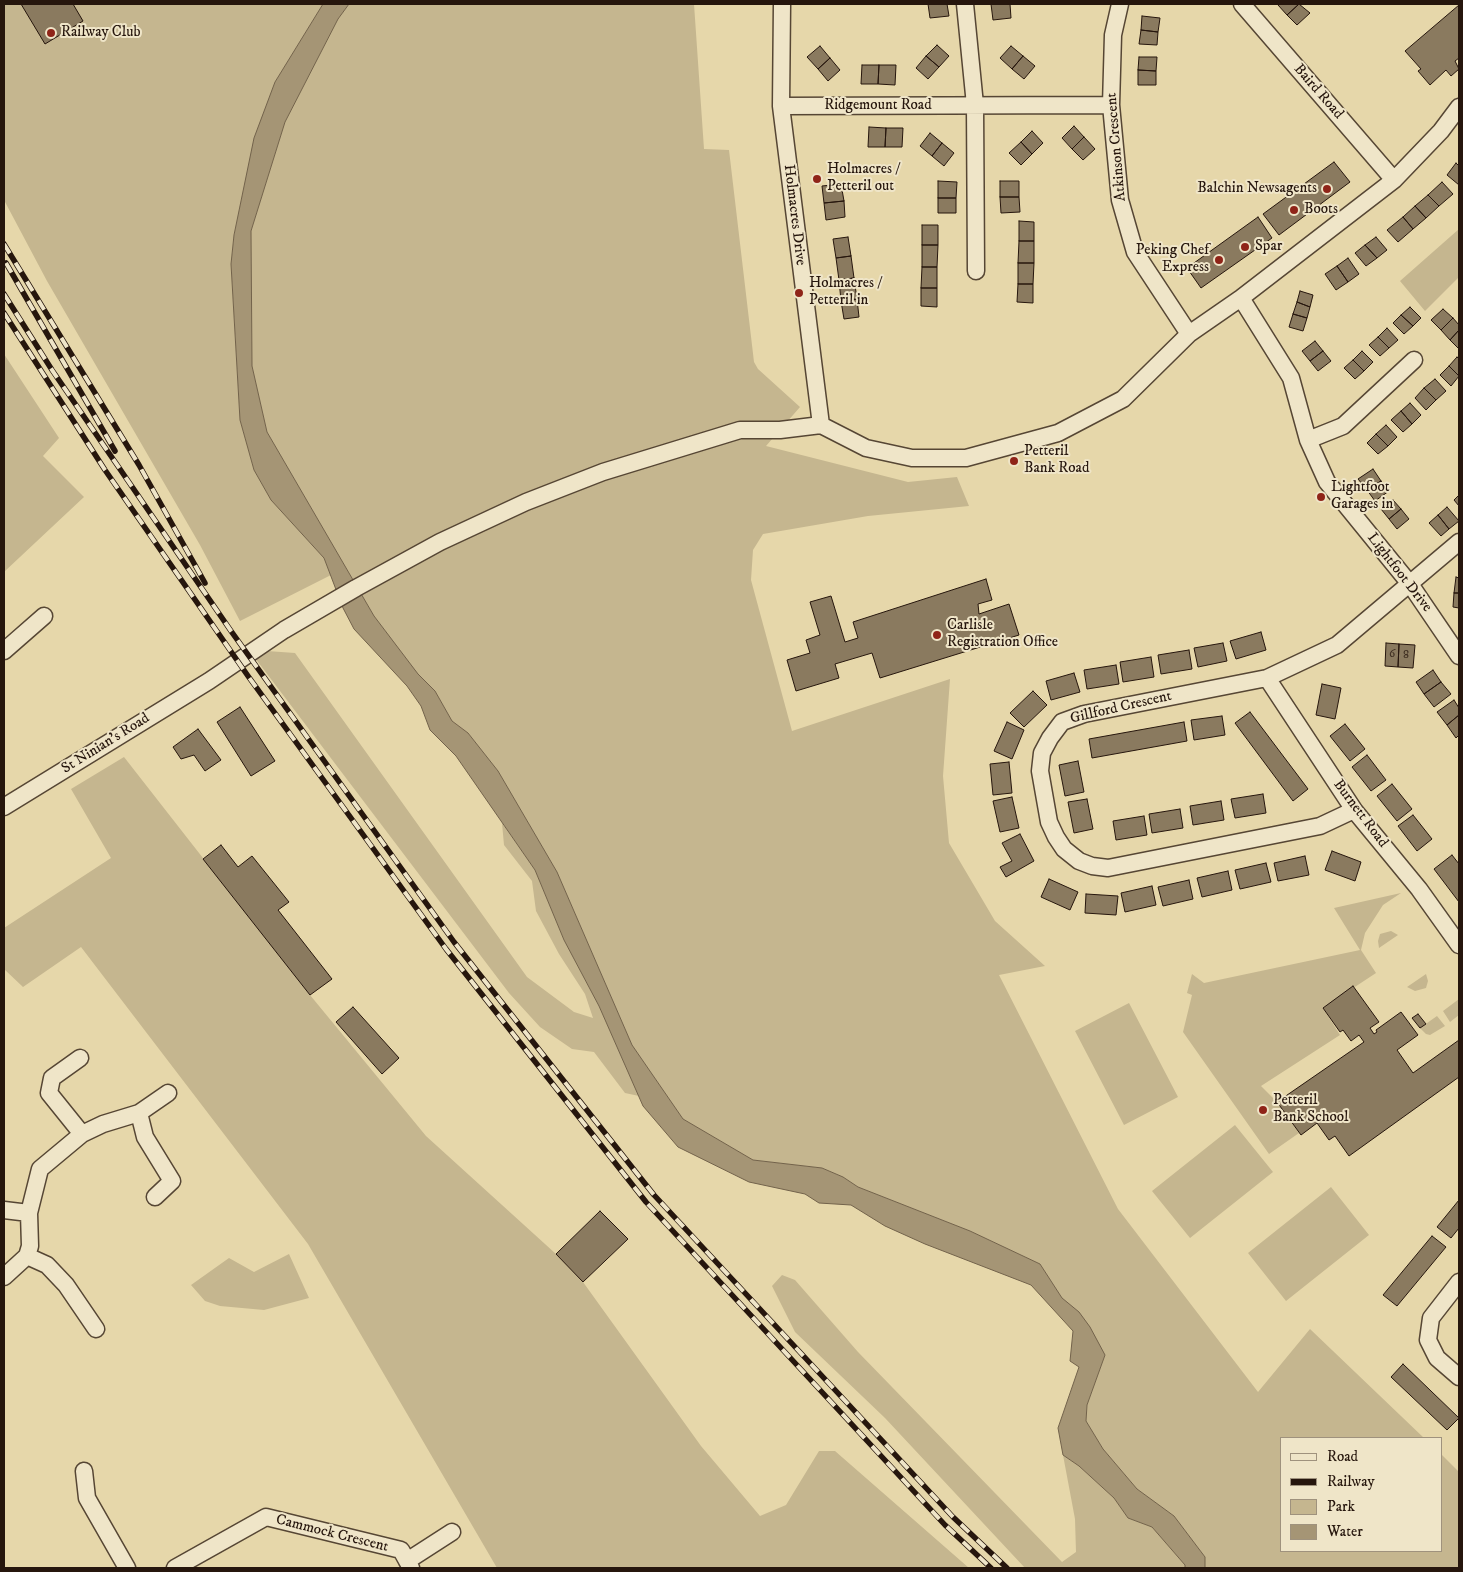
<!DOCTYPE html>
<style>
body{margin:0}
#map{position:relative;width:1463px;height:1572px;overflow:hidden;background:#e6d7aa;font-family:"IM FELL DW Pica",serif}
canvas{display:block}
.frame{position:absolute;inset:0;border:5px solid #26160d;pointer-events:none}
.legend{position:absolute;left:1280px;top:1437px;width:162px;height:115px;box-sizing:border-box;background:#efe5c8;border:1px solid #9f927d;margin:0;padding:6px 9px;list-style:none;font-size:15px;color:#26160d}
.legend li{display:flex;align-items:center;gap:10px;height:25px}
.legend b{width:25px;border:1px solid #9f927d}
</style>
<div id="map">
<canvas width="1463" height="1572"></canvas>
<div class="frame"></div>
<ul class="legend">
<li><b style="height:6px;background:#efe5c8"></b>Road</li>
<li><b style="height:6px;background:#26160d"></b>Railway</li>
<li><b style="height:14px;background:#c5b68f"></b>Park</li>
<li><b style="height:14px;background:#a59575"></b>Water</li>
</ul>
</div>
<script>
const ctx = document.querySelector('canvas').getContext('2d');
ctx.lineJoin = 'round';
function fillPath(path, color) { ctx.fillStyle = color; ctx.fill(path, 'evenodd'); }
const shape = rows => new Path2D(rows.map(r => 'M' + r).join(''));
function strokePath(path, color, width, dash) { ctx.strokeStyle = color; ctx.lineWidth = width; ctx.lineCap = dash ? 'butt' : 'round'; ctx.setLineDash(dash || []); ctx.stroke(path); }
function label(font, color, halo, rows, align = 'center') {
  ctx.font = font + ' "IM FELL DW Pica",serif'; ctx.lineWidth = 4; ctx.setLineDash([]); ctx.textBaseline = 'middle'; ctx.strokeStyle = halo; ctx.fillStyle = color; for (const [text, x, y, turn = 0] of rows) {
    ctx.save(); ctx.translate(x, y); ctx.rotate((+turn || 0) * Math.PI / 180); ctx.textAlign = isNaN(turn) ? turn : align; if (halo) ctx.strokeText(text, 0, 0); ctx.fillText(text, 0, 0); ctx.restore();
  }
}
const green = shape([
 [4,4,323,4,275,82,244,188,234,235,231,264,240,420,254,470,271,500,324,558,331,575,240,621,200,545,47,281,4,200],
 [349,4,694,4,704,149,729,150,754,362,758,369,800,407,766,446,908,482,957,477,969,506,868,516,763,534,753,550,751,580,792,731,950,679,943,776,949,843,995,921,1045,966,999,975,1118,1209,1258,1392,1310,1329,1424,1438,1282,1438,1282,1551,1442,1551,1442,1455,1459,1472,1459,1568,1205,1568,1205,1557,1174,1516,1137,1489,1103,1449,1086,1421,1087,1405,1105,1355,1062,1298,1040,1264,970,1231,858,1187,843,1177,822,1168,753,1160,683,1119,632,1045,557,872,498,771,468,733,452,721,435,691,418,675,374,616,267,432,252,366,251,231,285,122,338,19],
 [1459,229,1459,277,1425,311,1400,281],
 [4,354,59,438,43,456,84,497,4,572],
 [267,651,295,653,527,977,574,1012,593,1018,585,994,559,954,536,911,532,881,504,845,502,823,535,870,564,940,599,1006,639,1096,625,1093,594,1052,572,1049,540,1027,509,993,255,658],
 [124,757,310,995,426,1136,556,1254,583,1282,701,1446,760,1516,786,1505,819,1451,835,1451,969,1568,497,1568,308,1244,81,947,23,987,4,969,4,928,111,858,71,789],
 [1401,893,1383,905,1365,933,1361,950,1376,973,1323,1008,1340,1035,1261,1086,1277,1102,1299,1133,1269,1154,1183,1032,1192,995,1187,993,1192,974,1204,983,1360,950,1334,908],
 [1391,931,1398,935,1379,948,1378,941,1380,934],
 [1426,974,1428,981,1426,988,1415,991,1407,987],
 [1459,999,1459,1015,1450,1022,1443,1011],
 [1129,1003,1178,1097,1124,1125,1075,1031],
 [1437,1016,1445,1026,1430,1035,1426,1034,1420,1028],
 [1235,1125,1273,1172,1190,1238,1152,1191],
 [1331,1187,1369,1235,1286,1301,1248,1253],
 [289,1254,309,1298,264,1310,220,1306,205,1301,191,1285,229,1258,254,1272],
 [782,1275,795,1280,858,1352,1062,1562,1076,1552,1075,1519,1063,1455,1079,1466,1114,1498,1128,1518,1152,1527,1185,1565,1185,1568,1025,1568,885,1418,795,1332,772,1286]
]);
const water = shape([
 [323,4,349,4,338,19,285,122,251,231,252,366,267,432,374,616,418,674,435,691,452,721,468,733,498,771,557,872,632,1045,683,1119,753,1160,822,1168,843,1177,858,1187,970,1231,1040,1264,1062,1298,1079,1312,1090,1327,1105,1355,1087,1405,1086,1421,1103,1449,1137,1489,1174,1516,1205,1557,1205,1568,1185,1568,1185,1565,1152,1527,1128,1518,1114,1498,1079,1466,1063,1455,1058,1428,1079,1367,1070,1361,1073,1331,1031,1285,925,1244,885,1226,851,1205,819,1203,805,1194,749,1182,678,1147,643,1106,599,1006,564,940,535,870,456,756,430,730,421,706,407,686,354,629,343,608,324,558,271,500,254,470,240,420,231,264,234,235,254,138,275,82,323,4]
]);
const building = shape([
 [21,4,73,4,83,21,45,44,21,4],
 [928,4,947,4,949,16,930,18,928,4],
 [991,4,1010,4,1011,18,993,20,991,4],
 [1279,4,1299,4,1287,15,1278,5,1279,4],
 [1299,4,1310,13,1297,25,1287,15,1299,4],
 [1459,5,1459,58,1455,61,1459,69,1451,76,1446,70,1430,85,1418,71,1421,69,1405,51,1459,5],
 [1142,16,1160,18,1158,32,1141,30,1142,16],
 [1141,30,1158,32,1157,45,1139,44,1141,30],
 [937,45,949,56,939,67,926,56,937,45],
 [820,46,830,58,818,69,807,57,820,46],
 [1011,46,1023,56,1012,69,1000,58,1011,46],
 [926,56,939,67,928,79,916,68,926,56],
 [1023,56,1035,66,1024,79,1012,69,1023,56],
 [1139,57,1157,57,1156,71,1138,70,1139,57],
 [830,58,840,70,828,81,818,69,830,58],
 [862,65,879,65,878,84,861,84,862,65],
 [879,65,896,65,895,85,878,84,879,65],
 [1138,70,1156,71,1156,85,1138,85,1138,70],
 [1074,126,1084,137,1072,149,1062,138,1074,126],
 [869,127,886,128,885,147,868,147,869,127],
 [886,128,903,128,902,147,885,147,886,128],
 [1032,131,1043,143,1032,154,1021,142,1032,131],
 [930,133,942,143,932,156,920,146,930,133],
 [1084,137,1095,149,1083,160,1072,149,1084,137],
 [1021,142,1032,154,1021,165,1009,153,1021,142],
 [942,143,954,153,944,166,932,156,942,143],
 [1334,162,1350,182,1279,235,1263,214,1334,162],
 [1456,163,1459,166,1459,185,1447,175,1456,163],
 [938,181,957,182,956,198,938,198,938,181],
 [1000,181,1019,181,1019,197,1000,197,1000,181],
 [1442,182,1453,194,1439,206,1428,195,1442,182],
 [841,184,844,201,824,203,822,186,841,184],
 [1428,195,1439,206,1426,218,1415,206,1428,195],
 [1000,197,1019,197,1020,212,1001,213,1000,197],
 [938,198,956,198,956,213,938,213,938,198],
 [844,201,845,217,826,220,824,203,844,201],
 [1415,206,1426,218,1413,229,1403,217,1415,206],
 [1258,217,1272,238,1201,288,1187,268,1258,217],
 [1403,217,1413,229,1398,242,1387,230,1403,217],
 [1019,221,1034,222,1034,241,1019,241,1019,221],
 [922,225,938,225,938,245,922,245,922,225],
 [848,237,851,256,836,258,833,239,848,237],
 [1376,237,1387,250,1377,258,1365,245,1376,237],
 [1019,241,1034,241,1034,263,1018,263,1019,241],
 [922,245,938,245,937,267,922,267,922,245],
 [1365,245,1377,258,1366,266,1355,253,1365,245],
 [851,256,854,278,839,280,836,258,851,256],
 [1348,258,1359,274,1348,282,1337,266,1348,258],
 [1018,263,1034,263,1033,284,1018,284,1018,263],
 [1337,266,1348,282,1336,290,1325,274,1337,266],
 [922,267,937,267,937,288,921,288,922,267],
 [854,278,857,299,841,301,839,280,854,278],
 [1018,284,1033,284,1033,303,1017,302,1018,284],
 [921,288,937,288,937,307,921,306,921,288],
 [1300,291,1313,295,1310,307,1297,302,1300,291],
 [857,299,859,317,844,319,841,301,857,299],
 [1297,302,1310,307,1307,318,1293,314,1297,302],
 [1410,307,1421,318,1413,326,1401,315,1410,307],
 [1443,309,1453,318,1441,330,1431,320,1443,309],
 [1293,314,1307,318,1303,331,1289,327,1293,314],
 [1401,315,1413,326,1404,334,1393,323,1401,315],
 [1453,318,1459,325,1459,330,1450,340,1441,330,1453,318],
 [1387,328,1398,340,1389,348,1378,337,1387,328],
 [1459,330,1459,349,1450,340,1459,330],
 [1378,337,1389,348,1380,356,1369,345,1378,337],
 [1315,341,1323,351,1310,361,1302,351,1315,341],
 [1323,351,1331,361,1318,371,1310,361,1323,351],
 [1362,351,1373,362,1364,371,1353,360,1362,351],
 [1457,357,1459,359,1459,376,1449,366,1457,357],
 [1353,360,1364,371,1355,379,1344,368,1353,360],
 [1449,366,1459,376,1451,386,1440,375,1449,366],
 [1435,379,1446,391,1436,400,1424,388,1435,379],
 [1424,388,1436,400,1426,410,1415,398,1424,388],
 [1410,403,1421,415,1412,424,1401,411,1410,403],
 [1401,411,1412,424,1403,432,1391,420,1401,411],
 [1386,425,1397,437,1388,446,1376,434,1386,425],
 [1376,434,1388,446,1378,454,1367,443,1376,434],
 [1373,469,1381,481,1367,490,1358,479,1373,469],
 [1381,481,1389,491,1375,501,1367,490,1381,481],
 [1459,495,1459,506,1454,500,1459,495],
 [1393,500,1401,509,1389,519,1381,509,1393,500],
 [1447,507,1459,521,1449,529,1438,515,1447,507],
 [1401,509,1409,519,1397,529,1389,519,1401,509],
 [1438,515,1449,529,1441,536,1429,523,1438,515],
 [1456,577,1459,578,1459,593,1454,593,1456,577],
 [986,579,992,600,978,604,979,614,1009,604,1019,635,880,678,872,653,835,664,839,678,796,691,787,660,810,653,806,640,820,635,810,602,831,596,845,642,858,638,853,622,986,579],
 [1454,593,1459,593,1459,608,1453,607,1454,593],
 [1261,632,1266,650,1236,659,1230,641,1261,632],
 [1223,643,1227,661,1198,667,1194,648,1223,643],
 [1386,643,1399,644,1398,667,1385,666,1386,643],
 [1399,644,1415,645,1413,668,1398,667,1399,644],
 [1189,650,1192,669,1161,674,1158,655,1189,650],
 [1151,657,1154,677,1123,682,1120,662,1151,657],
 [1116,665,1119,684,1087,689,1084,670,1116,665],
 [1433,670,1441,682,1424,694,1416,682,1433,670],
 [1074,673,1080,692,1051,700,1046,681,1074,673],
 [1441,682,1451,694,1434,707,1424,694,1441,682],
 [1322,684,1341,688,1335,719,1316,715,1322,684],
 [1033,691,1047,705,1024,727,1010,713,1033,691],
 [1454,700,1459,708,1459,715,1447,725,1437,712,1454,700],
 [240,707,275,761,251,776,217,722,240,707],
 [1250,712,1308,789,1293,801,1235,723,1250,712],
 [1459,715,1459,735,1456,738,1447,725,1459,715],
 [1222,716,1225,735,1194,740,1191,720,1222,716],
 [1007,722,1024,730,1012,759,994,751,1007,722],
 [1184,722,1187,741,1092,758,1089,739,1184,722],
 [1345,724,1365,749,1350,761,1330,736,1345,724],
 [198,729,221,760,205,771,194,755,181,759,173,747,198,729],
 [1367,755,1386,780,1371,791,1352,767,1367,755],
 [1078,761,1084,792,1065,796,1059,765,1078,761],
 [1009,762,1012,793,993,795,990,764,1009,762],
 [1392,784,1412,809,1397,821,1377,796,1392,784],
 [1263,794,1266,813,1235,818,1231,799,1263,794],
 [1012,797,1019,828,1000,832,993,801,1012,797],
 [1087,799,1093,829,1074,833,1068,802,1087,799],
 [1221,801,1224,820,1193,825,1190,806,1221,801],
 [1180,809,1183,828,1152,833,1149,814,1180,809],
 [1413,815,1432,839,1417,851,1398,826,1413,815],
 [1144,816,1147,835,1116,840,1113,821,1144,816],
 [1020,834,1034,861,1006,877,1000,867,1012,861,1002,843,1020,834],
 [221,845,238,867,252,856,289,902,278,910,332,979,310,995,203,859,221,845],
 [1332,851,1361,862,1355,881,1325,870,1332,851],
 [1452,855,1459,864,1459,902,1434,869,1452,855],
 [1305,856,1309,875,1278,881,1274,863,1305,856],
 [1266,863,1271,882,1240,889,1235,870,1266,863],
 [1228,871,1232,890,1202,897,1197,878,1228,871],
 [1049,879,1078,892,1070,910,1041,897,1049,879],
 [1189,880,1193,899,1163,906,1158,887,1189,880],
 [1152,886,1156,905,1125,912,1121,893,1152,886],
 [1086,894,1118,896,1116,915,1085,913,1086,894],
 [1353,986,1379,1022,1370,1028,1374,1034,1377,1032,1376,1030,1401,1012,1418,1035,1397,1050,1413,1073,1459,1040,1459,1077,1349,1156,1335,1136,1329,1140,1317,1123,1301,1135,1277,1102,1364,1042,1359,1035,1351,1041,1343,1030,1340,1032,1323,1008,1353,986],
 [353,1007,399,1058,382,1074,336,1022,353,1007],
 [1418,1014,1426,1024,1420,1028,1412,1018,1418,1014],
 [1459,1200,1459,1228,1451,1238,1437,1227,1459,1200],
 [600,1211,628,1239,583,1282,556,1254,600,1211],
 [1432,1236,1446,1247,1397,1306,1383,1295,1432,1236],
 [1403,1364,1459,1418,1447,1430,1391,1377,1403,1364]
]);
const minor = shape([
 [782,4,781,106,821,425],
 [965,4,975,105,976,271],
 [1120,4,1113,35,1111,105,1120,200,1135,252,1189,334],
 [1242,4,1394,180],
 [781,106,1111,105],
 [1241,298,1291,378,1308,440,1327,482,1410,584,1459,656],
 [1308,440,1343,426,1414,360],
 [4,651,44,616],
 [1267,678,1354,810,1419,889,1459,945],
 [4,807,209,681,284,630,356,588,440,542,526,502,603,472,740,430,780,430,821,425,866,448,912,458,966,458,1058,433,1123,399,1189,334,1241,298,1394,180,1441,131,1459,107],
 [1354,810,1320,826,1108,868,1092,866,1079,861,1064,849,1056,837,1049,822,1040,771,1042,753,1050,738,1062,722,1084,714,1267,678,1337,645,1459,542],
 [80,1058,52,1078,49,1093,82,1134],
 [139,1113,145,1137,172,1181,155,1197],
 [4,1210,29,1213],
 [27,1256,47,1265,66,1285,96,1329],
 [4,1277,27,1256,30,1246,29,1213,40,1169,82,1134,103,1124,139,1113,168,1093],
 [1459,1282,1431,1318,1428,1340,1437,1358,1459,1377],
 [84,1471,87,1498,127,1568],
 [407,1561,452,1532],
 [175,1568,266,1517,401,1550,411,1568]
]);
const rail = shape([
 [4,244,139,465,205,583],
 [6,263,115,451],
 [4,294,52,370,231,631,454,942,654,1195,953,1517,1007,1568],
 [4,313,105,470,248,676,446,949,646,1202,945,1525,991,1568]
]);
const markers = [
 [51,33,5,"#8f2418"],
 [817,179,5,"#8f2418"],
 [1327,189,5,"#8f2418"],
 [1294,210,5,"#8f2418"],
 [1245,247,5,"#8f2418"],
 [1219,260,5,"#8f2418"],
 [799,293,5,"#8f2418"],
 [1014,461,5,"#8f2418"],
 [1321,497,5,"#8f2418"],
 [937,635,5,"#8f2418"],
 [1263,1110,5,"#8f2418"]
];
const numberNames = [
 ["6",1392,655],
 ["8",1406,656]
];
const poiNames = [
 ["Railway Club",61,33],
 ["Holmacres /",827,170],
 ["Petteril out",827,187],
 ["Balchin Newsagents",1317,189,"right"],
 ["Boots",1304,210],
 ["Spar",1255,247],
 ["Peking Chef",1209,251,"right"],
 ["Express",1209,268,"right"],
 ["Holmacres /",809,284],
 ["Petteril in",809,301],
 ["Petteril",1024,452],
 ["Bank Road",1024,469],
 ["Lightfoot",1331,488],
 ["Garages in",1331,505],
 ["Carlisle",947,626],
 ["Registration Office",947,643],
 ["Petteril",1273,1101],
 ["Bank School",1273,1118]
];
const streetNames = [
 ["Baird Road",1318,92,49],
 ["Ridgemount Road",878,106],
 ["Atkinson Crescent",1117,147,-95],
 ["Holmacres Drive",794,215,83],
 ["Lightfoot Drive",1399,573,52],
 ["Gillford Crescent",1121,708,-13],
 ["St Ninian's Road",106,744,-32],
 ["Burnett Road",1360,814,53],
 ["Cammock Crescent",332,1534,14]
];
fillPath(green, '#c5b68f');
fillPath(water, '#a59575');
strokePath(water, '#72624b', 1);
fillPath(building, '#8a7a5f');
strokePath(building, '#26160d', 1);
strokePath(minor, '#564634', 19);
strokePath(minor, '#efe5c8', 16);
strokePath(rail, '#26160d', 5.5);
strokePath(rail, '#efe5c8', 4, [11]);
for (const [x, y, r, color] of markers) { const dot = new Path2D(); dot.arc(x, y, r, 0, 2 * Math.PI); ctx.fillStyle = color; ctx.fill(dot); strokePath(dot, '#efe5c8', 2); }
label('12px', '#3f2f22', null, numberNames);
label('15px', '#26160d', '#efe5c8', poiNames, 'left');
label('15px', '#26160d', '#efe5c8', streetNames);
</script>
